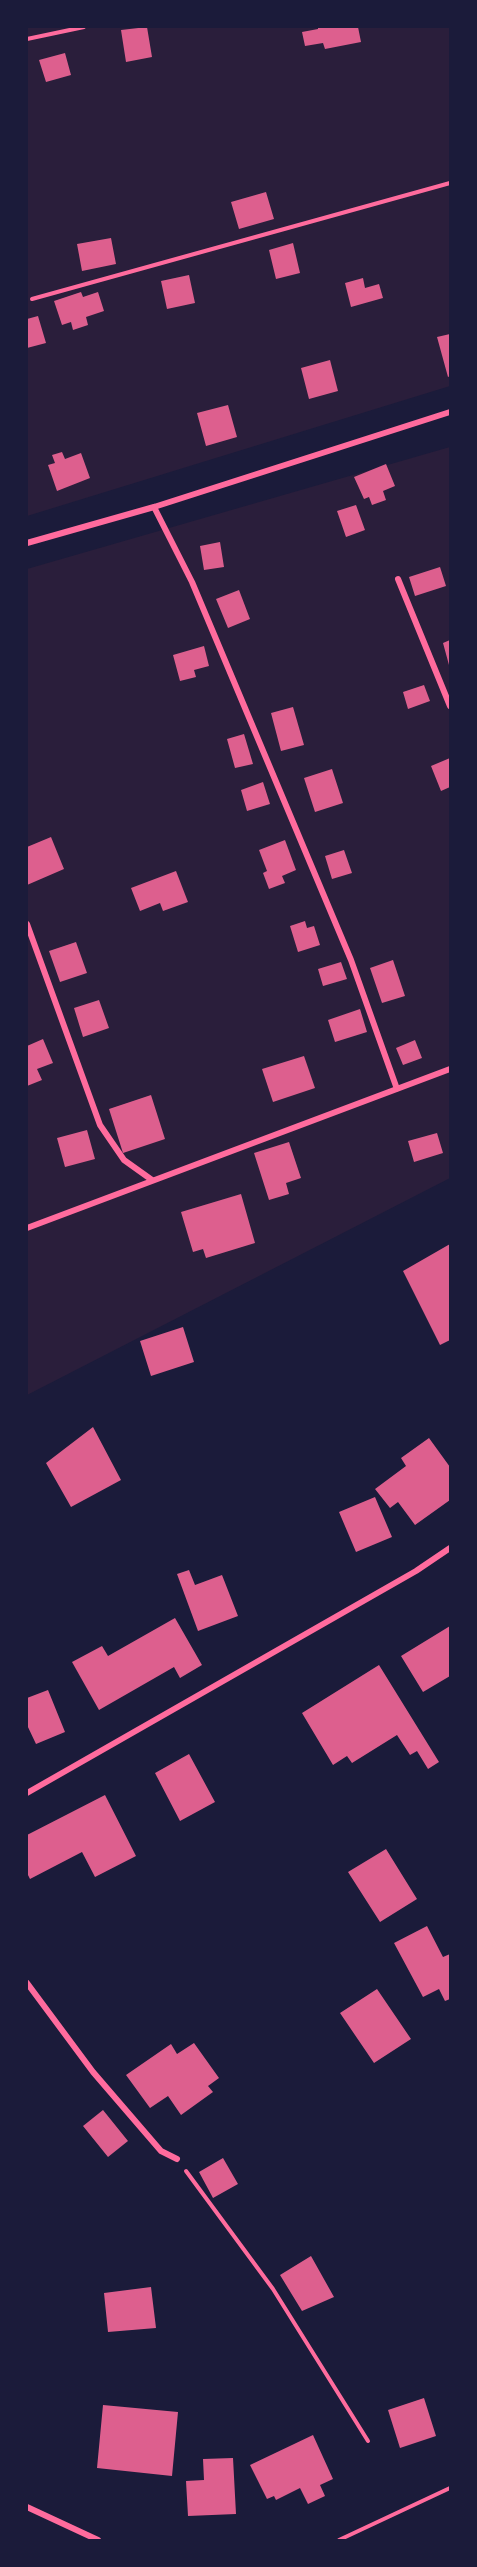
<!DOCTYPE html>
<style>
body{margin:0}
#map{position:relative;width:477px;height:2567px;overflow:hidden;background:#1b1b3a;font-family:"Open Sans",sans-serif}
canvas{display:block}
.frame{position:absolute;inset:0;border:28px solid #1b1b3a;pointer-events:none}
</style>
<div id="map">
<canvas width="477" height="2567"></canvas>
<div class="frame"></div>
</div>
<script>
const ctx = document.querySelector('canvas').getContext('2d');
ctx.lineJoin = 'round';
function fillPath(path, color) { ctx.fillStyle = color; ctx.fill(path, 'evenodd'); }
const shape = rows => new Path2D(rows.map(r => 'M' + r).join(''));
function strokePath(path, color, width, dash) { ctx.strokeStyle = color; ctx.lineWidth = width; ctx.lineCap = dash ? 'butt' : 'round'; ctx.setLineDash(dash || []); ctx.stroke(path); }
const green = shape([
 [27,27,450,27,450,386,27,516],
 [450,447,450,1178,27,1395,27,569]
]);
const building = shape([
 [147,27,152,57,126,62,121,30],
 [318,27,358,27,361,42,325,49,323,43,305,46,302,32,318,29],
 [65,53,71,75,46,82,39,60],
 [266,192,274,219,239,229,231,202],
 [111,238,116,264,82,271,77,244],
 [293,243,300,273,276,279,269,250],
 [189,275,195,303,167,309,161,281],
 [363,278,365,288,379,284,383,298,351,307,345,283],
 [81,292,83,297,98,292,104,311,86,317,88,325,73,330,71,322,62,325,54,301],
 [38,316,46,343,27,348,27,319],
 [450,334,450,376,448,377,437,337],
 [330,360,338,391,309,399,301,368],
 [228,405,237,437,206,446,197,413],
 [62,452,65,459,81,453,90,478,57,491,48,465,55,463,52,455],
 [386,464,395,486,383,491,386,500,372,505,369,497,364,499,354,477],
 [356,505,365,530,346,537,337,511],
 [220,542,224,567,204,570,200,546],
 [440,567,446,586,415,596,409,577],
 [239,590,250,619,228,628,216,599],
 [450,640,450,665,449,665,443,643],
 [204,646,209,666,194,670,196,677,180,681,173,655],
 [424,685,430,701,408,709,403,692],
 [293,707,304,745,281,751,271,713],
 [244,734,253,764,235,768,227,739],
 [450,758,450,787,441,791,431,766],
 [332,769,343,803,315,812,304,778],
 [263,782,270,804,247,811,241,790],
 [51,837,64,869,27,885,27,847],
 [285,840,296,870,282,876,285,883,269,889,263,873,267,871,259,850],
 [344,850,352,873,332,879,325,856],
 [176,871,188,902,163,911,160,903,140,911,131,888],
 [305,921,307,928,314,926,320,945,298,952,290,926],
 [76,942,87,973,60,982,49,951],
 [393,960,405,996,382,1003,370,968],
 [341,962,347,979,323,986,318,969],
 [99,1000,109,1028,83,1037,74,1008],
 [360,1009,367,1032,335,1042,328,1020],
 [43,1039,53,1063,37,1069,42,1080,27,1086,27,1046],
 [415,1040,422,1058,403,1065,396,1048],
 [304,1056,315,1088,273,1102,262,1069],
 [151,1095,165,1139,123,1153,109,1109],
 [87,1130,95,1159,65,1167,57,1138],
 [437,1133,443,1153,414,1162,408,1141],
 [289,1142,301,1178,286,1183,289,1194,269,1200,254,1153],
 [241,1194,255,1243,206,1258,203,1249,193,1252,181,1212],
 [450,1244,450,1340,440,1345,403,1271],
 [183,1327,194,1362,151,1376,140,1341],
 [93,1427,121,1480,71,1507,46,1463],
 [429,1438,450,1467,450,1500,415,1525,398,1502,390,1508,375,1489,406,1466,401,1458],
 [375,1497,392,1537,356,1552,339,1512],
 [189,1570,195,1585,222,1575,238,1616,198,1631,177,1574],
 [175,1618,202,1665,180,1678,174,1667,99,1710,72,1662,102,1646,108,1656],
 [450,1626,450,1676,423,1692,401,1656],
 [379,1665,439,1762,428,1769,417,1751,410,1755,397,1735,352,1763,347,1756,333,1765,302,1713],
 [48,1690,65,1732,36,1744,27,1725,27,1698],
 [189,1754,215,1802,180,1821,155,1773],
 [105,1795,136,1856,95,1877,82,1852,30,1879,27,1873,27,1835],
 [386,1849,417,1899,380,1922,348,1872],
 [427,1926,443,1957,450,1954,450,1999,445,2001,439,1989,423,1997,394,1943],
 [377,1989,411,2039,374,2063,340,2013],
 [194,2043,219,2078,208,2086,213,2092,181,2115,168,2096,150,2108,126,2075,171,2044,177,2054],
 [103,2110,128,2141,108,2157,83,2126],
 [223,2158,238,2184,213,2198,199,2172],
 [311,2256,334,2297,302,2311,280,2275],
 [151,2287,156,2328,108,2332,104,2293],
 [424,2398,436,2436,400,2448,388,2410],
 [103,2405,178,2412,172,2476,97,2468],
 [313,2435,333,2479,320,2485,325,2496,308,2504,300,2488,276,2500,274,2496,267,2499,250,2465],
 [233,2458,236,2514,188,2516,186,2481,204,2480,203,2459]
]);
const path = shape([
 [27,39,84,27],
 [32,299,450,183],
 [186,2171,273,2289,368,2441],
 [339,2540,450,2488]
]);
const minor = shape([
 [154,507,192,582,351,960,397,1089],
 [27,543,154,507,450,412],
 [398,579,450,706],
 [27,924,100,1125,124,1160,152,1180],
 [27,1228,450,1069],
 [27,1793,416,1571,450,1548],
 [27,1983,93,2072,161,2151,177,2159],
 [27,2507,98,2540]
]);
fillPath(green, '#2a1e3b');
fillPath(building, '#dd5f8e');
strokePath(path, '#ff6b9d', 4);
strokePath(minor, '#ff6b9d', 6);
</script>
